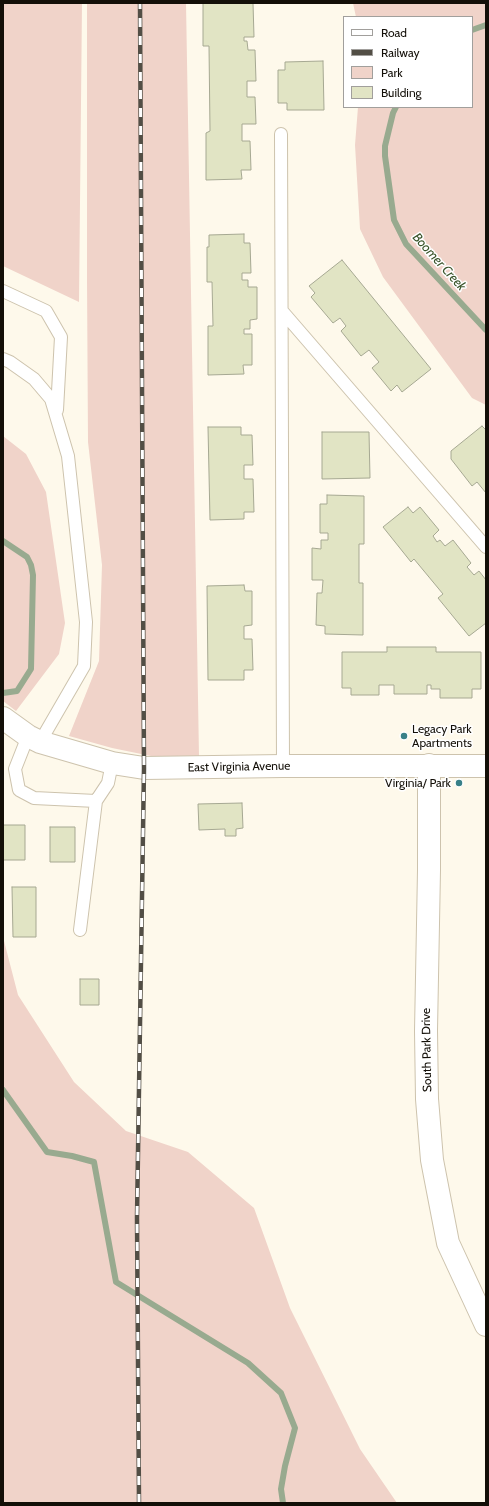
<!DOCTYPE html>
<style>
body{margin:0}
#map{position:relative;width:489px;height:1506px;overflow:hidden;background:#fef9eb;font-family:Cabin,sans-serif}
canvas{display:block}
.frame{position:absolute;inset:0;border:4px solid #130f08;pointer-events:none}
.legend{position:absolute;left:343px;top:16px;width:130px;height:92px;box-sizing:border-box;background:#fff;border:1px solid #a19f9c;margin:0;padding:5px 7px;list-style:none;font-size:12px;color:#130f08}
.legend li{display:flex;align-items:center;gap:8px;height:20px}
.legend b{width:20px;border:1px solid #a19f9c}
</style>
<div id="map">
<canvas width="489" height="1506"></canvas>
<div class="frame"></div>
<ul class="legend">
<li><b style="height:5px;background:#fff"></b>Road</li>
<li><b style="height:5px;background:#524e45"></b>Railway</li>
<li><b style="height:11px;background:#f0d3c9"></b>Park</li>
<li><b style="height:11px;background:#e1e4c4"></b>Building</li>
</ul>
</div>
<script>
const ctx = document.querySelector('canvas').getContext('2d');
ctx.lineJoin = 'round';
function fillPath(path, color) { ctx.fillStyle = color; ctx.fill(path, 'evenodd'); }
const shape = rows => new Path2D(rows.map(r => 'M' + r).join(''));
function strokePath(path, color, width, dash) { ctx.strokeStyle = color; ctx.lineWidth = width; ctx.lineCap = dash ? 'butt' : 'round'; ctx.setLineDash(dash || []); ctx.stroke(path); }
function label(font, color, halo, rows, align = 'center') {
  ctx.font = font + ' Cabin,sans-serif'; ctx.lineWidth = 3; ctx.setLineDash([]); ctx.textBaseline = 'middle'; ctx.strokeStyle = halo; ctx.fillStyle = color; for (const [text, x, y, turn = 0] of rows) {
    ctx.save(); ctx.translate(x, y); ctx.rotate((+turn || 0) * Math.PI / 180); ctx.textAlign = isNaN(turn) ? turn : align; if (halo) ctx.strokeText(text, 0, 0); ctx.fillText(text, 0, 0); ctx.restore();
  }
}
const green = shape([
 [3,3,82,3,79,302,3,266],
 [87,3,186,3,199,756,151,756,112,748,69,736,99,661,102,565,88,442,87,280],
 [353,3,486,3,486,405,472,398,383,277,360,229,355,145,358,107,472,107,472,17,356,17],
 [3,436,26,454,46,492,65,623,59,654,16,711,3,701],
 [3,937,18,995,74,1082,126,1131,188,1152,254,1208,290,1308,360,1449,397,1503,3,1503]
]);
const stream = shape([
 [472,30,486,25],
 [396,107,393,113,385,146,385,156,394,220,406,244,486,330],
 [3,541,27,557,31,565,33,575,31,669,17,691,3,693],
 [3,1090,47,1152,72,1156,94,1162,116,1282,248,1363,281,1393,295,1428,285,1466,281,1489,283,1503]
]);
const building = shape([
 [203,3,253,3,254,37,244,37,244,41,247,41,248,50,255,50,256,81,247,81,247,97,255,97,256,124,242,124,242,141,250,141,251,170,241,170,242,179,206,180,206,133,210,131,209,46,203,46,203,3],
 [323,61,324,110,287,110,287,103,278,103,278,70,285,70,285,62,323,61],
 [244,234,244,243,250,243,251,273,242,273,242,280,248,280,248,287,257,287,257,319,250,320,250,329,244,329,244,334,252,334,252,365,243,365,244,374,208,375,208,326,213,326,212,282,207,282,207,247,209,247,209,235,244,234],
 [342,260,431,369,402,392,397,385,391,391,372,368,379,362,369,350,361,356,341,331,346,326,340,318,333,323,311,297,315,293,309,286,342,260],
 [482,426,486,430,486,493,477,482,472,486,451,459,451,451,482,426],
 [208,427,241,427,241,435,252,435,253,465,244,465,244,479,253,479,254,512,244,512,244,519,210,520,208,427],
 [322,432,369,432,370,478,322,479,322,432],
 [327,495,364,496,364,544,359,544,359,583,363,583,363,635,325,634,325,626,316,625,317,593,322,593,323,580,312,580,312,548,321,549,321,540,328,540,328,533,320,533,320,504,327,504,327,495],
 [408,507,413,513,420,507,439,530,433,536,437,542,440,540,445,546,453,540,471,563,467,567,474,575,479,571,486,580,486,623,469,636,438,598,443,594,414,559,411,562,383,527,408,507],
 [244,585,245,591,252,591,252,625,244,626,244,639,252,639,253,670,244,670,244,680,208,680,207,586,244,585],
 [387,647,436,647,436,652,481,652,481,689,472,689,472,698,440,698,440,689,431,689,431,685,427,685,427,694,394,694,394,685,379,685,379,695,351,695,351,688,342,688,342,652,387,652,387,647],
 [242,803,243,828,236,829,236,836,225,836,225,829,199,830,198,804,242,803],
 [3,825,25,825,25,860,3,860,3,825],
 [50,827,75,827,75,862,50,862,50,827],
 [12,887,36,887,36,937,13,937,12,887],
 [80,979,99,979,99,1005,80,1005,80,979]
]);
const service = shape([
 [281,134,283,766],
 [3,291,46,311,61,337,57,410],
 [282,311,486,547],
 [3,359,10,362,34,379,51,399,68,456,86,622,84,666,40,742],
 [28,736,15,769,19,790,34,798,96,801],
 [80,930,96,801,108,783,112,763]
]);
const minor = shape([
 [429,765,429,870,426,1031,427,1099,432,1160,448,1243,486,1325]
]);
const tertiary = shape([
 [3,718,28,736,40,742,112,763,144,768,283,766,486,766]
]);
const rail = shape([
 [139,1503,137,1217,144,768,140,3]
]);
const markers = [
 [404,736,4,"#388088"],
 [459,783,4,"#388088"]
];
const poiNames = [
 ["Legacy Park",412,729],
 ["Apartments",412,743],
 ["Virginia/ Park",451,783,"right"]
];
const streetNames = [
 ["East Virginia Avenue",239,767,-1],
 ["South Park Drive",427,1050,-91]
];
const waterNames = [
 ["Boomer Creek",439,262,48]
];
fillPath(green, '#f0d3c9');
strokePath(stream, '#98aa8f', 6);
fillPath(building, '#e1e4c4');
strokePath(building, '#a6a892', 1);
strokePath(service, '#cdc3ad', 14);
strokePath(minor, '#cdc3ad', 24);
strokePath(tertiary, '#cdc3ad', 24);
strokePath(service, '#fff', 12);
strokePath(minor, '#fff', 22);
strokePath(tertiary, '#fff', 22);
strokePath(rail, '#524e45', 4.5);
strokePath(rail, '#fff', 3, [9]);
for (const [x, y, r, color] of markers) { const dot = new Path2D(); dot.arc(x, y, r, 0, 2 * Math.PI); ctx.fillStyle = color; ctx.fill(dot); strokePath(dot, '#fff', 1.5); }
label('12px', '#130f08', '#fff', poiNames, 'left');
label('12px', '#130f08', '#fff', streetNames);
label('italic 13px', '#39542a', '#fff', waterNames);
</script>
